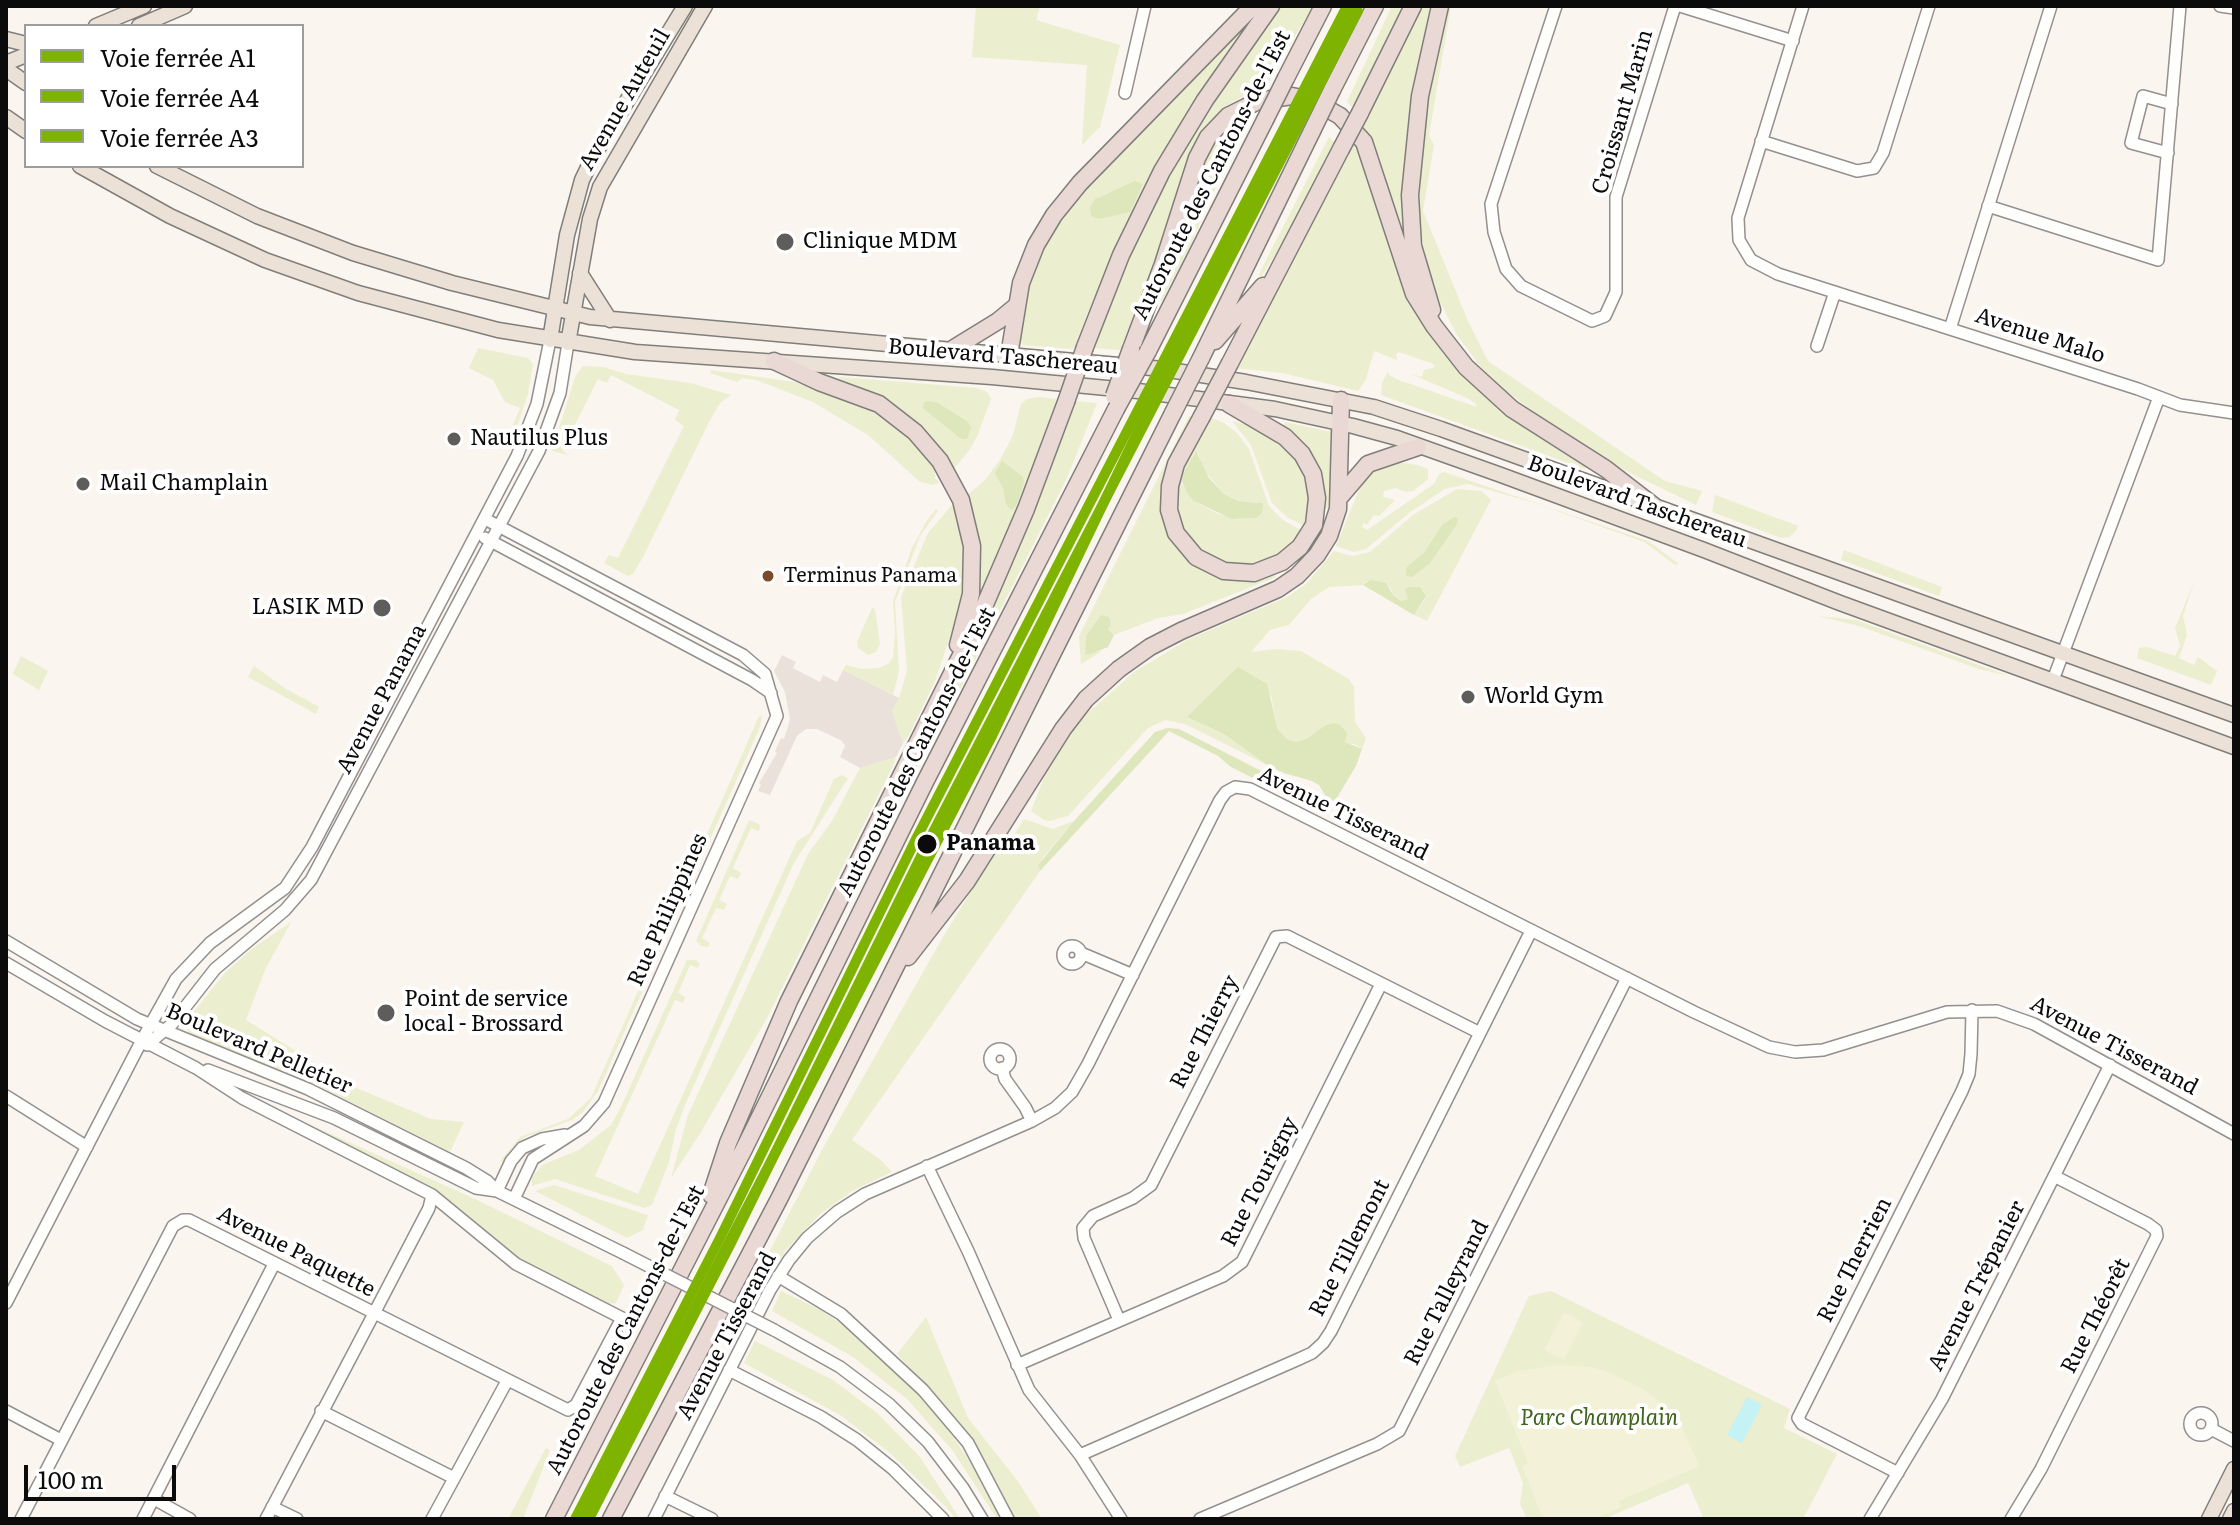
<!DOCTYPE html>
<meta charset="utf-8">
<style>
body{margin:0}
#map{position:relative;width:2240px;height:1525px;overflow:hidden;background:#faf5ef;font-family:Literata,serif}
canvas{display:block}
.frame{position:absolute;inset:0;border:8px solid #0b0b0b;pointer-events:none}
.legend{position:absolute;left:24px;top:24px;width:280px;height:144px;box-sizing:border-box;background:#fff;border:2px solid #9d9d9d;margin:0;padding:10px 14px;list-style:none;font-size:24px;color:#0b0b0b}
.legend li{display:flex;align-items:center;gap:16px;height:40px}
.legend b{width:40px;border:2px solid #9d9d9d}
.scale{position:absolute;left:24px;top:1465px;width:152px;height:36px;box-sizing:border-box;border:4px solid #0b0b0b;border-top:0;padding-left:10px;font-size:24px;line-height:28px;white-space:nowrap;color:#0b0b0b;-webkit-text-stroke:6px #fff;paint-order:stroke}
</style>
<div id="map">
<canvas width="2240" height="1525"></canvas>
<div class="frame"></div>
<ul class="legend">
<li><b style="height:10px;background:#7eb401"></b>Voie ferrée A1</li>
<li><b style="height:10px;background:#7eb401"></b>Voie ferrée A4</li>
<li><b style="height:10px;background:#7eb401"></b>Voie ferrée A3</li>
</ul>
<div class="scale">100 m</div>
</div>
<script>
const ctx = document.querySelector('canvas').getContext('2d');
ctx.lineJoin = 'round';
function fillPath(path, color) { ctx.fillStyle = color; ctx.fill(path, 'evenodd'); }
const shape = rows => new Path2D(rows.map(r => 'M' + r).join(''));
function strokePath(path, color, width, dash) { ctx.strokeStyle = color; ctx.lineWidth = width; ctx.lineCap = dash ? 'butt' : 'round'; ctx.setLineDash(dash || []); ctx.stroke(path); }
function label(font, color, halo, rows, align = 'center') {
  ctx.font = font + ' Literata,serif'; ctx.lineWidth = 8; ctx.setLineDash([]); ctx.textBaseline = 'middle'; ctx.strokeStyle = halo; ctx.fillStyle = color; for (const [text, x, y, turn = 0] of rows) {
    ctx.save(); ctx.translate(x, y); ctx.rotate((+turn || 0) * Math.PI / 180); ctx.textAlign = isNaN(turn) ? turn : align; if (halo) ctx.strokeText(text, 0, 0); ctx.fillText(text, 0, 0); ctx.restore();
  }
}
const green = shape([
 [976,6,1040,6,1036,20,1120,45,1100,127,1082,145,1087,65,972,57],
 [1280,6,1313,6,1267,84,1227,105,1200,134,1152,271,1120,350,1095,348,1117,281,1160,189,1194,129],
 [1392,6,1405,6,1354,109,1347,102],
 [1423,6,1435,6,1407,233,1401,234,1383,168,1374,143,1363,126],
 [1448,6,1451,6,1429,135,1434,145,1423,211,1468,321,1488,361,1665,481,1702,491,1696,505,1626,471,1537,414,1503,389,1480,366,1457,335,1439,300,1426,261,1418,217,1425,125,1433,71],
 [1244,23,1249,27,1143,192,1086,316,1074,349,1023,345,1019,340,1027,290,1041,249,1066,207],
 [1141,189,1130,211,1099,219,1095,199,1107,193],
 [1255,108,1227,162,1189,248,1162,301,1157,299,1210,146,1226,125],
 [1329,137,1335,143,1282,244,1261,277,1259,275,1265,262],
 [1355,141,1434,338,1457,368,1484,395,1512,417,1587,466,1585,469,1381,395,1382,383,1388,371,1389,375,1396,379,1477,407,1475,403,1467,398,1411,374,1422,377,1424,370,1435,367,1433,364,1399,352,1396,354,1397,360,1374,351,1366,379,1358,391,1282,373,1235,368],
 [478,348,528,358,533,364,528,394,513,439,508,437,520,408,505,402,493,380,469,368],
 [583,366,603,367,626,374,690,383,731,395,720,403,709,422,643,557,633,574,628,576,604,563,609,555,618,558,684,426,675,420,679,410,611,375,607,383,598,379,562,450,569,455,552,451,575,377],
 [711,370,794,382,829,392,868,408,907,435,937,471,934,473,936,477,934,477,939,483,932,485,919,481,868,435,813,402,756,380,742,378,737,382,710,373],
 [839,377,977,388,987,392,991,399,977,437,968,452,953,470,837,381],
 [1039,397,1057,399,1015,515,981,597,975,596,966,496,984,481,1000,460,1013,435,1021,404,1027,399],
 [1074,401,1097,403,1067,478,931,747,927,744,968,659],
 [1189,416,1196,417,1166,477,1191,562,1218,577,1262,578,1274,574,1276,577,1183,614,1158,618,1114,635,1108,629,1086,636,1085,653,1102,651,1081,664,1079,636],
 [1209,417,1224,423,1238,434,1249,449,1269,506,1283,520,1304,532,1289,550,1261,565,1237,567,1208,558,1187,537,1177,518,1176,495,1184,464],
 [1194,453,1198,453,1204,470,1224,494,1238,501,1258,502,1256,518,1239,519,1218,514,1194,501,1182,483],
 [1232,421,1247,425,1275,438,1303,466,1312,501,1306,527,1287,517,1272,503,1251,445],
 [1285,422,1332,432,1329,509,1324,508,1323,484,1319,471,1283,428],
 [1397,462,1417,465,1428,469,1428,479,1413,491,1407,492,1395,488,1384,491,1383,497,1395,500,1379,516,1374,515,1367,525,1364,523,1362,527,1367,530,1434,484,1439,474,1444,472,1648,541,1679,564,1675,565,1644,542,1538,504,1468,484,1445,489,1409,513,1366,549,1354,552,1336,546,1363,480,1373,470],
 [1457,489,1481,491,1491,500,1427,621,1414,615,1425,599,1423,590,1409,596,1406,601,1401,601,1393,595,1390,587,1375,581,1367,581,1363,585,1329,587,1311,599,1289,625,1270,630,1251,652,1276,649,1301,651,1349,679,1354,687,1355,722,1366,738,1362,749,1354,744,1349,744,1324,726,1308,738,1296,742,1287,739,1278,730,1271,695,1187,717,1224,734,1267,765,1185,724,1165,720,1148,728,1068,816,1050,821,1044,820,1031,811,1049,765,1070,734,1088,713,1134,672,1187,640,1287,597,1306,584,1334,551,1352,556,1370,552,1413,515],
 [1715,495,1798,526,1796,531,1789,537,1781,538,1712,512],
 [951,506,954,506,963,546,964,576,959,610,935,681,908,737,903,743,892,711,899,698,907,671,901,597,928,533],
 [936,509,938,511,920,536,895,602,899,671,893,695,843,670,846,665,861,669,879,668,888,664,893,658,895,632,893,601,912,548,927,520],
 [1844,550,1942,587,1939,596,1841,560],
 [2194,582,2183,616,2187,635,2179,658,2194,665,2198,657,2217,671,2211,685,2137,658,2139,648,2147,647,2175,656,2180,646,2175,628],
 [872,608,875,609,880,644,876,652,868,655,858,648,857,642],
 [1818,616,1856,620,2009,676,1979,669,1859,626],
 [21,656,48,671,39,690,13,674],
 [254,666,286,689,319,707,316,714,248,677],
 [759,716,762,716,760,727,598,1091,583,1112,572,1120,525,1137,512,1148,503,1162,500,1161,520,1137,568,1119,591,1098],
 [896,757,893,766,767,1018,701,1132,671,1178,688,1115,808,854,832,821,860,768],
 [842,775,848,778,794,863,685,1105,676,1129,669,1162,652,1205,644,1208,555,1179,532,1186,532,1178,542,1165,579,1150,611,1125,621,1107,687,960,696,960,700,964,698,968,690,965,678,993,685,997,683,1003,675,1000,595,1176,638,1194,797,841,810,833,834,779],
 [1024,819,1053,829,1074,821,1044,856,1038,865,1040,871,852,1140,882,1161,892,1172,852,1191,820,1214,785,1251,754,1304,745,1299,823,1148,943,937,1001,842,1007,846],
 [749,820,759,824,760,828,759,831,751,828,733,868,741,873,738,879,730,876,719,900,727,904,724,910,716,908,702,938,710,943,708,947,701,946,696,941],
 [291,922,265,970,246,1020,354,1087,431,1119,464,1122,450,1152,317,1085,191,1035,188,1030,191,1015,225,973,253,948],
 [273,1108,475,1199,612,1266,624,1285,616,1303,609,1304,518,1259,436,1192],
 [554,1185,648,1215,643,1230,627,1238,535,1191],
 [781,1291,821,1310,861,1338,899,1372,931,1406,960,1447,985,1485,1001,1519,997,1519,953,1451,907,1399,853,1357,772,1311],
 [1551,1291,1790,1409,1784,1428,1837,1454,1803,1519,1704,1519,1688,1483,1604,1519,1527,1519,1520,1504,1523,1483,1509,1448,1460,1467,1455,1456,1529,1296],
 [926,1317,968,1418,1017,1480,1042,1519,1014,1519,1009,1506,971,1437,897,1354],
 [755,1341,833,1380,877,1413,920,1457,960,1519,956,1519,946,1507,890,1453,840,1415,744,1363],
 [546,1448,550,1450,523,1519,508,1519]
]);
const forest = shape([
 [1135,181,1142,184,1141,189,1130,212,1099,219,1091,216,1090,208,1095,199],
 [928,401,938,403,968,422,971,428,967,439,961,439,923,408,924,402],
 [1196,451,1209,478,1224,494,1238,501,1263,503,1262,513,1256,518,1232,519,1194,501,1187,493,1181,478],
 [1002,461,1023,477,1024,482,1016,506,1011,510,1006,504,1003,488,995,473],
 [1454,517,1458,518,1457,524,1430,563,1412,577,1406,576,1406,568,1424,553,1442,525],
 [1370,580,1386,583,1393,595,1401,601,1408,599,1405,589,1409,587,1420,587,1426,596,1414,615,1363,585],
 [1101,615,1109,617,1111,624,1108,629,1114,635,1108,647,1088,655,1085,653,1086,636],
 [1238,667,1267,684,1278,730,1287,739,1296,742,1308,738,1324,726,1334,723,1340,725,1347,733,1345,742,1362,749,1356,766,1335,801,1328,800,1319,785,1312,781,1284,773,1267,765,1224,734,1187,717],
 [1167,728,1179,729,1277,779,1306,788,1312,792,1314,800,1311,807,1231,767,1218,756,1169,731,1040,871,1038,865,1074,821,1155,732]
]);
const pitch = shape([
 [1564,1312,1583,1322,1564,1360,1544,1350],
 [1558,1365,1591,1367,1608,1372,1645,1390,1659,1401,1682,1428,1700,1466,1619,1501,1621,1507,1595,1519,1543,1519,1522,1466,1528,1463,1495,1381,1518,1371]
]);
const plaza = shape([
 [782,655,796,662,793,668,820,682,823,675,837,682,843,670,899,698,892,711,903,743,896,757,860,768,840,757,845,746,842,741,817,729,806,729,797,736,770,795,758,791,761,785,759,783,777,753,775,751,781,738,784,739,790,720,785,692,774,671]
]);
const water = shape([
 [1747,1397,1762,1405,1742,1443,1727,1435]
]);
const minor = shape([
 [1556,6,1491,204,1494,232,1506,269,1521,286,1592,321,1605,316,1616,292,1616,197,1675,6],
 [1680,6,1793,41],
 [1803,6,1738,218,1739,240,1751,260,1778,274,2138,389,2180,405,2234,413],
 [2220,6,2234,8],
 [1125,93,1145,6],
 [1761,141,1857,171,1874,168,1883,153,1929,6],
 [2168,153,2131,143,2143,96,2172,104],
 [1988,206,2158,260,2180,6],
 [1950,329,2051,6],
 [1817,346,1835,292],
 [485,519,743,655,765,674,777,716,604,1103,584,1126,533,1159,514,1199],
 [485,538,752,680,771,693],
 [2053,680,2159,397],
 [6,941,137,1019,308,1089,466,1168,487,1181,497,1191],
 '1063 955a9 9 0 1 1 18 0a9 9 0 1 1-18 0Z',
 [1081,953,1133,975],
 [6,963,105,1021,196,1068,242,1098,432,1195,516,1264,622,1318,576,1405,568,1410,189,1220,183,1220,173,1226,21,1519],
 [147,1045,172,1024,215,969,285,910,311,880,539,451,560,393,568,343],
 '990 1059a10 10 0 1 1 20 0a10 10 0 1 1-20 0Z',
 [1002,1068,1005,1079,1025,1107,1032,1121],
 [208,1070,334,1118,476,1188,497,1191,623,1253],
 [6,1096,87,1147],
 [927,1166,968,1251,1029,1390,1080,1455,1121,1519],
 [497,1191,511,1161,522,1148,542,1139,565,1135],
 [778,1276,841,1314,923,1390,968,1443,1008,1519],
 [6,1303,142,1040,176,979,210,943,285,888,312,847,517,456,537,404,550,340],
 [1119,1320,1084,1238,1083,1228,1093,1216,1133,1198,1151,1185,1276,937,1287,936,1480,1033],
 [774,1330,840,1367,889,1404,928,1442,963,1488,982,1519],
 [1017,1365,1223,1276,1242,1262,1381,984],
 [729,1370,821,1417,857,1440,893,1469,943,1519],
 [6,1411,61,1440],
 [321,1411,454,1478],
 '2190 1424a11 11 0 1 1 22 0a11 11 0 1 1-22 0Z',
 [2211,1429,2234,1441],
 [1080,1455,1299,1359,1312,1353,1323,1343,1331,1331,1531,931],
 [1898,1473,1802,1424,1798,1418,1962,1091,1969,1074,1971,1054,1972,1010],
 [665,1496,712,1519],
 [154,1499,190,1519],
 [272,1507,297,1519],
 [143,1519,274,1264],
 [266,1519,368,1325,429,1208,432,1195],
 [432,1519,507,1381],
 [654,1519,770,1290,789,1260,807,1238,837,1212,865,1194,1032,1121,1055,1108,1072,1092,1088,1064,1220,800,1226,792,1235,787,1250,789,1694,1012,1769,1047,1795,1052,1823,1050,1947,1012,1997,1011,2034,1024,2234,1134],
 [1200,1519,1377,1444,1399,1431,1627,978],
 [1870,1519,1942,1399,2110,1065],
 [2011,1519,2041,1469,2157,1236,2156,1230,2148,1224,2054,1176]
]);
const major = shape([
 [96,26,144,6],
 [139,26,185,6],
 [6,39,26,44],
 [6,63,26,55],
 [6,69,26,83],
 [6,117,26,131],
 [80,166,170,216,265,260,358,293,498,330,635,352,992,377,1138,391,1275,409,1353,426,1397,438,1501,475,1704,550,1840,603,2234,747],
 [157,166,257,216,353,253,452,283,590,317,1163,369,1246,382,1374,407,1441,429,2234,715],
 [580,273,610,320],
 [550,340,567,235,582,180,594,155,685,6],
 [568,343,590,219,600,187,705,6],
 [2209,1519,2234,1469],
 [2230,1519,2234,1511]
]);
const highway = shape([
 [1286,78,1323,6],
 [1332,90,1375,6],
 [1360,113,1413,6],
 [1432,310,1413,246,1410,195,1420,96,1440,6],
 [1215,341,1263,286],
 [1085,347,1121,255,1162,171,1205,100,1271,6],
 [954,348,998,321,1015,307],
 [1131,349,1163,264,1197,158,1208,137,1228,116,1258,101,1292,96,1312,100,1340,116,1364,142,1414,294,1434,326,1466,367,1512,409,1606,469,1654,506],
 [1148,351,1265,120],
 [1009,356,1021,283,1036,245,1054,215,1080,183,1253,6],
 [1201,358,1312,131],
 [774,361,819,382,879,404,915,432,940,461,961,500,972,546,971,594,958,645],
 [1230,363,1341,149],
 [1201,418,1176,464,1170,486,1169,510,1176,533,1196,557,1224,571,1254,573,1282,562,1300,547,1314,525,1317,498,1313,474,1302,454,1285,437,1229,404],
 [1339,498,1368,464,1418,447],
 [908,957,967,881,1063,729,1086,699,1119,669,1150,647,1181,631,1278,589,1297,576,1317,555,1329,536,1338,509,1341,400],
 [711,1195,728,1143,789,1001,977,623,1026,509,1066,402],
 [554,1519,744,1149,925,782,1116,409],
 [611,1519,779,1199,1173,413]
]);
const minorBridge = shape([
 [623,1253,774,1330]
]);
const highwayBridge = shape([
 [1265,120,1286,78],
 [1312,131,1332,90],
 [1341,149,1360,113],
 [1114,396,1131,349],
 [1066,402,1085,347],
 [1116,409,1148,351],
 [1173,413,1201,358],
 [1201,418,1230,363]
]);
const rail1 = shape([
 [585,1519,991,738,1149,408,1355,6]
]);
const rail2 = shape([
 [575,1519,720,1238,916,839,1347,6]
]);
const rail3 = shape([
 [589,1519,731,1243,927,844,1358,11]
]);
const markers = [
 [785,242,10,"#5f5d5b"],
 [454,439,8,"#5f5d5b"],
 [83,484,8,"#5f5d5b"],
 [768,576,7,"#7a4b2a"],
 [382,608,10,"#5f5d5b"],
 [1468,697,8,"#5f5d5b"],
 [927,844,11,"#0b0b0b"],
 [386,1013,10,"#5f5d5b"]
];
const busNames = [
 ["Terminus Panama",783,576]
];
const streetNames = [
 ["Avenue Auteuil",625,100,-60],
 ["Croissant Marin",1623,112,-74],
 ["Autoroute des Cantons-de-l'Est",1212,175,-63],
 ["Avenue Malo",2040,336,18],
 ["Boulevard Taschereau",1003,357,5],
 ["Boulevard Taschereau",1637,502,20],
 ["Avenue Panama",382,699,-62],
 ["Autoroute des Cantons-de-l'Est",917,752,-63],
 ["Avenue Tisserand",1343,814,26],
 ["Rue Philippines",668,910,-66],
 ["Rue Thierry",1205,1032,-63],
 ["Avenue Tisserand",2114,1046,28],
 ["Boulevard Pelletier",259,1049,23],
 ["Rue Tourigny",1260,1182,-63],
 ["Rue Tillemont",1350,1248,-63],
 ["Avenue Paquette",296,1252,27],
 ["Rue Therrien",1855,1260,-63],
 ["Avenue Trépanier",1977,1286,-63],
 ["Rue Talleyrand",1447,1293,-63],
 ["Rue Théorêt",2096,1316,-63],
 ["Autoroute des Cantons-de-l'Est",626,1330,-63],
 ["Avenue Tisserand",727,1336,-62]
];
const poiNames = [
 ["Clinique MDM",803,242],
 ["Nautilus Plus",470,439],
 ["Mail Champlain",99,484],
 ["LASIK MD",364,608,"right"],
 ["World Gym",1484,697],
 ["Point de service",404,1000],
 ["local - Brossard",404,1025]
];
const stopNames = [
 ["Panama",946,844]
];
const parkNames = [
 ["Parc Champlain",1599,1419]
];
fillPath(green, '#ebeecf');
fillPath(forest, '#dee6bc');
fillPath(pitch, '#f3f2d8');
fillPath(plaza, '#eae2da');
fillPath(water, '#c5f2f5');
strokePath(minor, '#93908e', 14);
strokePath(major, '#807e7b', 17);
strokePath(highway, '#807e7b', 19);
strokePath(minor, '#fefefd', 11);
strokePath(major, '#ece1d7', 14);
strokePath(highway, '#e9d8d4', 16);
strokePath(minorBridge, '#93908e', 14, []);
strokePath(highwayBridge, '#807e7b', 19, []);
strokePath(minorBridge, '#fefefd', 11);
strokePath(highwayBridge, '#e9d8d4', 16);
strokePath(rail1, '#7eb401', 10);
strokePath(rail2, '#7eb401', 10);
strokePath(rail3, '#7eb401', 10);
for (const [x, y, r, color] of markers) { const dot = new Path2D(); dot.arc(x, y, r, 0, 2 * Math.PI); ctx.fillStyle = color; ctx.fill(dot); strokePath(dot, '#fff', 3); }
label('20px', '#0b0b0b', '#fff', busNames, 'left');
label('22px', '#0b0b0b', '#fff', streetNames);
label('22px', '#0b0b0b', '#fff', poiNames, 'left');
label('bold 22px', '#0b0b0b', '#fff', stopNames, 'left');
label('italic 22px', '#3f641b', '#fff', parkNames);
</script>
